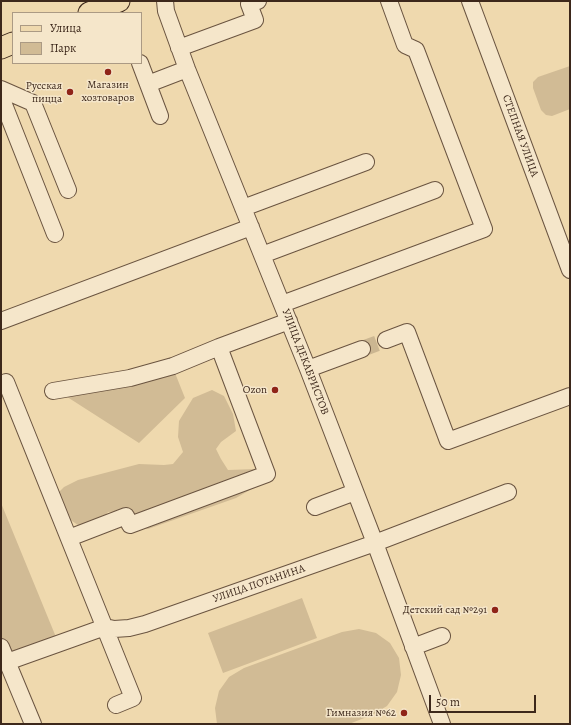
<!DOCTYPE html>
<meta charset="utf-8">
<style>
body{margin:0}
#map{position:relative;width:571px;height:725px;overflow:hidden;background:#efd9ae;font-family:Alegreya,serif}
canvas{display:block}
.frame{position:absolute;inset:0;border:2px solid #3d281b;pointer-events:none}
.legend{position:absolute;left:12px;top:12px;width:130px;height:52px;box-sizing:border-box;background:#f5e6ca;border:1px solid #ab9a84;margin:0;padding:5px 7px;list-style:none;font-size:12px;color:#3d281b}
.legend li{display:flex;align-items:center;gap:8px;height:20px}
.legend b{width:20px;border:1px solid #ab9a84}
.scale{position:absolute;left:429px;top:695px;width:107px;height:18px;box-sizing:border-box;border:2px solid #3d281b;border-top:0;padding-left:5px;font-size:12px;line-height:14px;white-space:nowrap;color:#3d281b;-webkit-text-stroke:3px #f5e6ca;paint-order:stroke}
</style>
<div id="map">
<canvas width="571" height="725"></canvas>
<div class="frame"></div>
<ul class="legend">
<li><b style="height:5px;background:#efd9ae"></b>Улица</li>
<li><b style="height:11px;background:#d1bb95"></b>Парк</li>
</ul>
<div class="scale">50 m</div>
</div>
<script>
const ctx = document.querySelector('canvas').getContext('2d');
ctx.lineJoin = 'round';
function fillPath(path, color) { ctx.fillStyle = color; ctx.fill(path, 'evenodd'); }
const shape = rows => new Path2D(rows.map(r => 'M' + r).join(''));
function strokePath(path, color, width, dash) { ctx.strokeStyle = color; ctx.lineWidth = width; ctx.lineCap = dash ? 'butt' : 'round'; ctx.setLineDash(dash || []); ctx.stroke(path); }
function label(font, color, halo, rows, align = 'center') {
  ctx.font = font + ' Alegreya,serif'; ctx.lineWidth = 3; ctx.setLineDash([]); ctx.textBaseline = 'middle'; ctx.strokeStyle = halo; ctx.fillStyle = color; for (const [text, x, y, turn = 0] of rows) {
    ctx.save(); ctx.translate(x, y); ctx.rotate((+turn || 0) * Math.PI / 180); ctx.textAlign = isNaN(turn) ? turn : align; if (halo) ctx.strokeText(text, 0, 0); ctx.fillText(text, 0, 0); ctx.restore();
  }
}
const green = shape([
 [570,66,570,109,552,116,546,115,541,110,533,88,533,82,538,77],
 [173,368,185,398,139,443,61,393],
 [212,390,224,396,233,414,236,431,221,442,216,449,221,459,228,470,256,469,262,483,236,498,148,529,139,527,124,511,108,512,100,522,88,526,78,525,66,517,59,492,64,487,78,480,139,464,164,465,173,464,183,452,178,437,179,421,193,398],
 [1,503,58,642,8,659,1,641],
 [302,598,317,638,223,673,208,633],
 [359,629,376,633,390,643,399,658,401,675,397,692,387,706,372,715,349,724,217,724,215,708,219,691,229,677,244,668,342,632]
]);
const minorTunnel = shape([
 [362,349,386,340]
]);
const minor = shape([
 [165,1,166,11,187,69,308,369,375,543,442,724],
 [470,1,570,270],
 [179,48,255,20,249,4,258,1],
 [140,63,160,116],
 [148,84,187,69],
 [1,89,33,103,68,190],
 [1,97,55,234],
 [243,208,366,162],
 [262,255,435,190],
 [282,304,484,229,416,50,405,45,389,1],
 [1,321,251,227],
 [386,340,407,332,448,441,570,396],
 [308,369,362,349],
 [6,382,133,698,116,705],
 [53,391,130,378,173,366,219,347],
 [315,507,355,492],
 [69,538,126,516,130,525,267,474,219,347,289,321],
 [1,647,33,724],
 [413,647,442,636],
 [7,662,105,627,114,629,129,628,145,624,375,543,508,492]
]);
const major = shape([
 [89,13,119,1],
 [1,48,13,43]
]);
const markers = [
 [108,72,4,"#8f2418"],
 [70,92,4,"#8f2418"],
 [275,390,4,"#8f2418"],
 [495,610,4,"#8f2418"],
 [404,713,4,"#8f2418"]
];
const poiNames = [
 ["Магазин",108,85,"center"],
 ["хозтоваров",108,98,"center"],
 ["Русская",62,86],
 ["пицца",62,99],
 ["Ozon",267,390],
 ["Детский сад №291",487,610],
 ["Гимназия №62",396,713]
];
const streetNames = [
 ["СТЕПНАЯ УЛИЦА",520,136,70],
 ["УЛИЦА ДЕКАБРИСТОВ",305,362,69],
 ["УЛИЦА ПОТАНИНА",259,584,-19]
];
fillPath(green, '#d1bb95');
strokePath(minorTunnel, '#cbb691', 16, [16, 8]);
strokePath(minor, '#6a5440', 18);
strokePath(major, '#3d281b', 23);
strokePath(minor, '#f5e6ca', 16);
strokePath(major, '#efd9ae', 21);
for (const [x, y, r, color] of markers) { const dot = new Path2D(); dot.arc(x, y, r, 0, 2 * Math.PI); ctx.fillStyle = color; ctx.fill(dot); strokePath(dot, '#f5e6ca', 1.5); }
label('11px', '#3d281b', '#f5e6ca', poiNames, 'right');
label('11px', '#3d281b', '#f5e6ca', streetNames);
</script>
